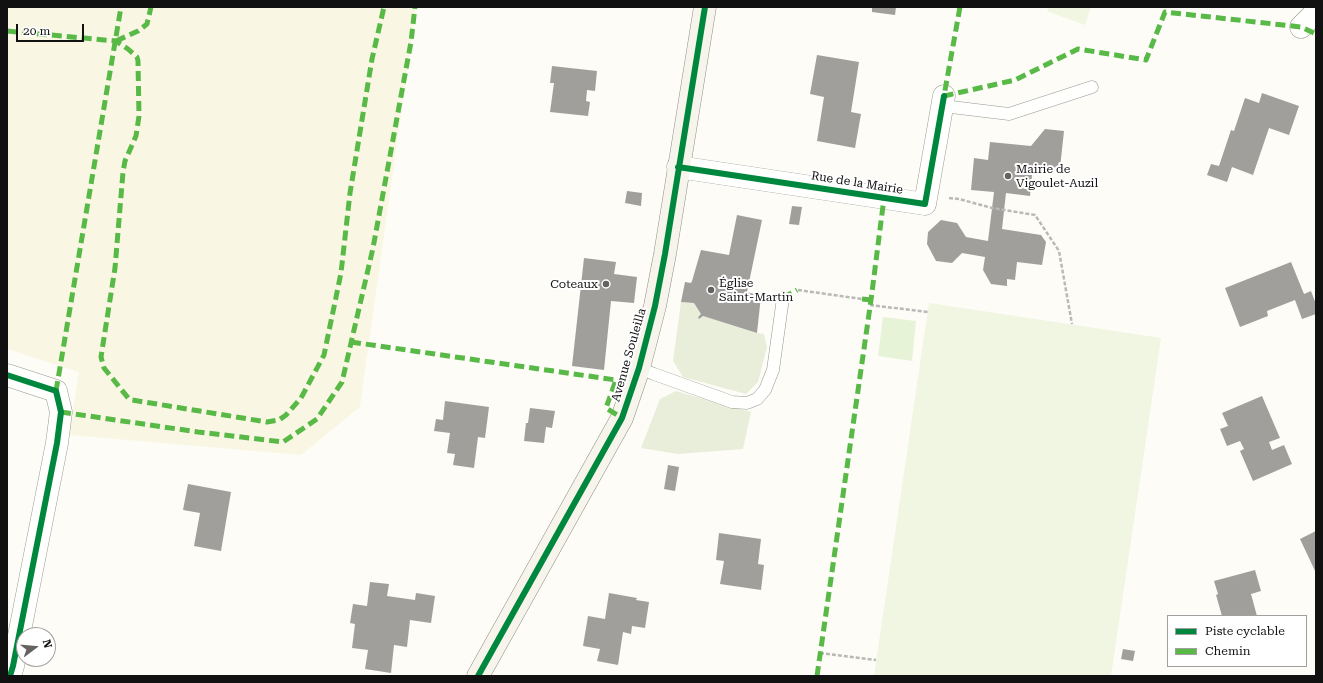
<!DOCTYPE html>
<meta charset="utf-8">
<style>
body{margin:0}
#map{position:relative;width:1323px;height:683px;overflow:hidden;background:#fdfcf7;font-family:"Roboto Serif",serif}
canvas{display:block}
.frame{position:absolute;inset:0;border:8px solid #111;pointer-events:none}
.legend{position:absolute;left:1167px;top:615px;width:140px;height:52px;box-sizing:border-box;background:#fff;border:1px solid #a0a0a0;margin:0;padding:5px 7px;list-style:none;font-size:12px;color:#111}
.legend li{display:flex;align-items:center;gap:8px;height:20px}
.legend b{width:20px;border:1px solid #a0a0a0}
.north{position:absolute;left:16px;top:627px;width:40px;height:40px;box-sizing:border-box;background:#fff;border:1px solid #a0a0a0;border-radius:50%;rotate:74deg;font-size:11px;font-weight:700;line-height:16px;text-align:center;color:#111}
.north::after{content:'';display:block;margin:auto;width:14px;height:18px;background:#646362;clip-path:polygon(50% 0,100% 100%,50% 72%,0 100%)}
.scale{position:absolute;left:16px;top:24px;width:68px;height:18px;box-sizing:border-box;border:2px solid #111;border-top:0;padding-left:5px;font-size:12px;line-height:14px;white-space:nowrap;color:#111;-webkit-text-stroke:3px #fff;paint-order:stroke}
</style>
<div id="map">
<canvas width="1323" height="683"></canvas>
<div class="frame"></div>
<ul class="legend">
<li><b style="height:5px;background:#00873e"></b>Piste cyclable</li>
<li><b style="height:5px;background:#58b947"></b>Chemin</li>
</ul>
<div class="north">N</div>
<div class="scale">20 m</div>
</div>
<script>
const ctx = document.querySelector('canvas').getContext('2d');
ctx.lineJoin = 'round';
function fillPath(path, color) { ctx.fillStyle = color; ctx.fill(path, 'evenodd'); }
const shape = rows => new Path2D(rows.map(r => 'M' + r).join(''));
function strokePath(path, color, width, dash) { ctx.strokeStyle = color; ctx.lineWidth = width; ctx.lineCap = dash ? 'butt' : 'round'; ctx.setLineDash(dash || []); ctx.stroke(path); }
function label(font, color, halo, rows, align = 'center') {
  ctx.font = font + ' "Roboto Serif",serif'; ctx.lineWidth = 4; ctx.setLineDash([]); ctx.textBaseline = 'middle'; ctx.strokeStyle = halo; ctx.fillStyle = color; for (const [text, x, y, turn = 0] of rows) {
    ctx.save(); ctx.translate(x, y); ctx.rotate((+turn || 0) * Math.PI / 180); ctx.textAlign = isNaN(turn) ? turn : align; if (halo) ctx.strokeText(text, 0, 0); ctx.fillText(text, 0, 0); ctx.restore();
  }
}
const farmland = shape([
 [7,7,416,7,360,407,301,455,69,435,79,372,7,349]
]);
const green = shape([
 [883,317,916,321,912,361,878,356]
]);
const cemetery = shape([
 [681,302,694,303,701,314,698,317,699,319,703,316,757,333,764,334,767,347,758,382,746,394,683,377,673,361],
 [676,391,751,412,743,449,678,454,641,448,660,399]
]);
const pitch = shape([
 [1049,7,1091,7,1085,25,1047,11],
 [929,303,1161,338,1111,676,874,676]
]);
const building = shape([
 [872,7,896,7,895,15,872,12],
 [817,55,859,62,851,112,861,114,855,148,817,141,824,97,810,94],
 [552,66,597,71,595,91,587,90,586,101,590,102,588,116,550,112,554,83,550,83],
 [1262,93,1299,106,1289,135,1269,128,1253,175,1232,167,1227,182,1207,175,1211,164,1219,166,1231,130,1234,131,1245,98,1259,103],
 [1045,129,1064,131,1060,168,1033,165,1030,196,1006,193,1002,229,1041,235,1046,242,1042,265,1017,262,1015,280,1007,279,1007,286,991,284,983,270,985,257,962,253,952,263,936,261,927,244,928,232,941,220,957,223,966,237,988,241,994,192,971,190,974,158,988,160,990,142,1031,146],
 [627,191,642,193,641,206,625,203],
 [792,206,802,207,799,225,789,224],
 [737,215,762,220,747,292,761,296,757,333,703,316,699,319,698,317,701,314,694,303,681,302,685,282,691,283,692,281,701,250,729,255],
 [584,258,616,262,614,274,637,277,634,303,611,301,604,370,572,366],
 [1291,262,1304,294,1311,291,1316,304,1316,314,1302,319,1295,300,1267,311,1268,316,1240,327,1225,288],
 [1262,396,1280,438,1269,442,1272,450,1284,445,1292,464,1253,481,1240,451,1244,449,1240,441,1227,446,1220,429,1228,426,1222,413],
 [445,401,489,407,485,438,478,437,474,468,453,465,455,454,447,453,450,433,434,431,436,419,443,420],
 [530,408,555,411,552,428,546,427,544,443,524,441,526,423,528,423],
 [668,465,679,467,675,491,664,489],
 [188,484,231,492,221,551,194,546,200,513,183,510],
 [1316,531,1316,573,1300,539],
 [719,533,761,539,758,564,764,565,761,590,720,584,724,561,716,560],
 [1255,570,1261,591,1251,594,1257,616,1222,616,1216,595,1218,594,1214,581],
 [370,582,389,584,387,596,415,600,416,593,435,596,431,623,410,620,407,647,394,645,391,673,365,669,368,650,352,648,355,624,350,623,353,604,367,606],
 [609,593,637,598,636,600,649,602,645,628,632,626,631,634,623,632,618,665,597,661,600,649,583,646,588,616,605,619],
 [1123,649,1135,651,1133,661,1121,659]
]);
const path = shape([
 [949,198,959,199,992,208,1035,215,1059,251,1072,324],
 [798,290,862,299],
 [870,305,928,312],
 [820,653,876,660]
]);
const lane = shape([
 [943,106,1009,114,1092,87],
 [639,368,654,374,732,402,747,403,757,399,765,390,773,370,783,298]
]);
const street = shape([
 [1301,27,1316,12],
 [678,167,925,204,944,96],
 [7,375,56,391,61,412,57,443,13,666,10,676]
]);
const secondary = shape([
 [478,676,622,418,639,368,655,306,665,254,705,7]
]);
const quiet = shape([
 [960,7,944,96,1015,80,1078,49,1146,60,1165,12,1301,27,1316,34],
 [7,31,116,41,128,49,137,57,138,61,139,116,136,136,125,161,123,172,115,268,101,357,104,368,129,399,132,400,267,422,279,420,286,415,301,398,324,355,341,273,350,193,372,59,384,7],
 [116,41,138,31,147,24,151,7],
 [783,298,797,290],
 [862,299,871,300],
 [351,342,616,380,606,408,622,418],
 [56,391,121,7],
 [61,412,198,432,283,442,317,419,342,382,373,248,411,42,415,7],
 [817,676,871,300,884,198]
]);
const cycleway = shape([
 [678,167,925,204,944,96],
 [7,375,56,391,61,412,57,443,13,666,10,676],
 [478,676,622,418,639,368,655,306,665,254,705,7]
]);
const markers = [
 [1008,176,4,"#646362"],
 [606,284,4,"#646362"],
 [711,290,4,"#646362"]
];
const poiNames = [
 ["Mairie de",1016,169],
 ["Vigoulet-Auzil",1016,183],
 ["Église",719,283],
 ["Saint-Martin",719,297],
 ["Coteaux",598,284,"right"]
];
const streetNames = [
 ["Rue de la Mairie",857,183,9],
 ["Avenue Souleilla",629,355,-74]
];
fillPath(farmland, '#f9f7e4');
fillPath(green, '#e7f3d7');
fillPath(cemetery, '#e9eedb');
fillPath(pitch, '#f0f6e1');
fillPath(building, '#a19f9c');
strokePath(lane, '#979795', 13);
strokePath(street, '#979795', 23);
strokePath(secondary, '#8e8d8b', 23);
strokePath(path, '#b9b9b8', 2.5, [4, 2]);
strokePath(lane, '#fffffe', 12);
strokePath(street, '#fffffe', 22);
strokePath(secondary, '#f6f4eb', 22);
strokePath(quiet, '#58b947', 5, [10, 5]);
strokePath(cycleway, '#00873e', 6);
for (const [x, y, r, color] of markers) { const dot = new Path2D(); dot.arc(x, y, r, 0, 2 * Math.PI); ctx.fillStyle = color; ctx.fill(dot); strokePath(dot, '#fff', 1.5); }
label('12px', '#111', '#fff', poiNames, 'left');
label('12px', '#111', '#fff', streetNames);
</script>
